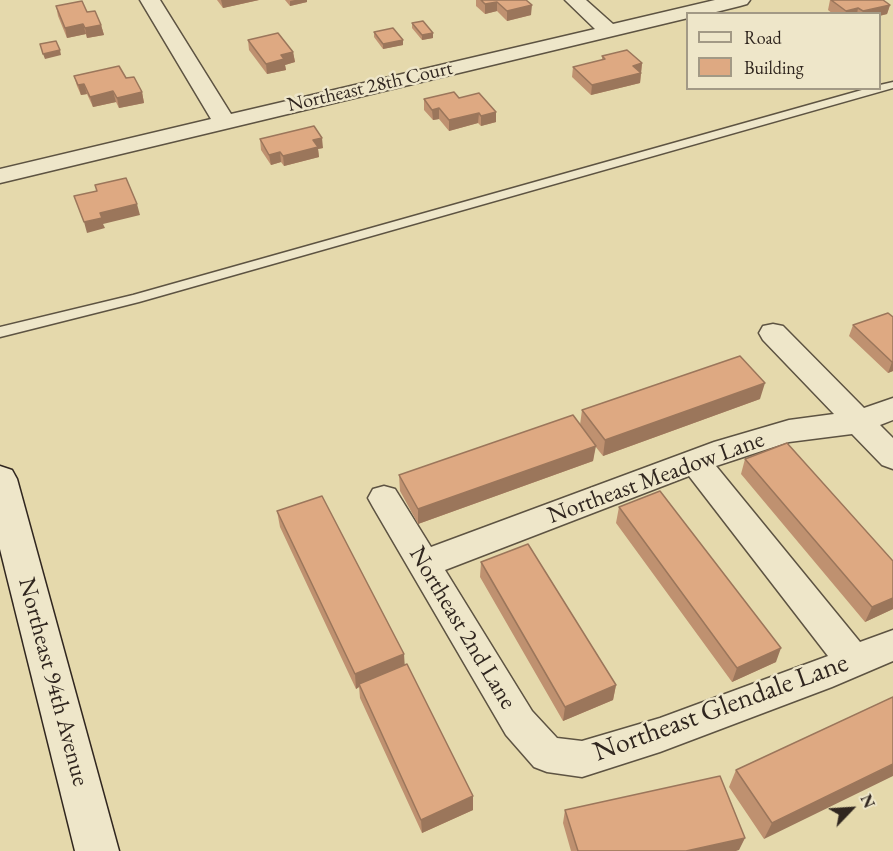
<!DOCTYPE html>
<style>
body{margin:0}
#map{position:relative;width:893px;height:851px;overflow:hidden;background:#e5d9ac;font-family:"EB Garamond",serif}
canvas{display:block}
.legend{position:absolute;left:686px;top:12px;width:195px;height:78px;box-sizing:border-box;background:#eee6c9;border:2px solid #a29985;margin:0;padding:8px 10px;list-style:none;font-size:18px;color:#30261f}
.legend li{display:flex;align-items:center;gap:12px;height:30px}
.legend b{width:30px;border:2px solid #a29985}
.north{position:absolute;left:821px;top:779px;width:60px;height:60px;-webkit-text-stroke:4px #eee6c9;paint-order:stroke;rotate:65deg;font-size:16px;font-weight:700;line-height:24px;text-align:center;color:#30261f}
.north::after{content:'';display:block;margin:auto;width:21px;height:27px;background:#30261f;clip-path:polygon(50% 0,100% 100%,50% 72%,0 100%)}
</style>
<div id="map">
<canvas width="893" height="851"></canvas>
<ul class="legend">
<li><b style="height:8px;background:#eee6c9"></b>Road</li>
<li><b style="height:16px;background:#dea982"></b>Building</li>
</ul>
<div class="north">N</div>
</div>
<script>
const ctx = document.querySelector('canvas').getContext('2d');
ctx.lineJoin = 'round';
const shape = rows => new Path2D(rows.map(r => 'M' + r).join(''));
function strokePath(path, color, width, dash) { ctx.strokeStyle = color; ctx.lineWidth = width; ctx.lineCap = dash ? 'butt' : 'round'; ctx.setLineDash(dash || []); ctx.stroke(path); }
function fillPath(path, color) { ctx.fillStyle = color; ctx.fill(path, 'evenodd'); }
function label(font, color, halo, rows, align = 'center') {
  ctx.font = font + ' "EB Garamond",serif'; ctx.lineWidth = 5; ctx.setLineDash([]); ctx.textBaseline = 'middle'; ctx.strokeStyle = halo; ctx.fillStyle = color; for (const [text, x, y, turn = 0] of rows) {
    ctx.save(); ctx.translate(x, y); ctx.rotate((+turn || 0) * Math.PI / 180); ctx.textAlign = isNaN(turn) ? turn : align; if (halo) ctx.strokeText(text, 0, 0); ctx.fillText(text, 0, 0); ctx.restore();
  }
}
const lane = shape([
 [893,82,893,88,139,302,0,337,0,327,133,295,869,88,880,88,880,85,893,82]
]);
const street = shape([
 [140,0,160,0,231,114,595,29,565,0,586,0,613,24,715,0,750,0,747,4,740,6,708,14,688,14,688,18,0,183,0,169,211,119,140,0],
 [773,324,783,326,864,408,893,398,893,420,880,425,893,438,893,469,882,465,852,434,789,442,716,466,860,642,893,630,893,661,832,687,660,752,582,777,547,772,534,767,506,735,373,507,368,498,373,489,384,486,395,489,431,547,714,442,789,420,834,414,763,340,759,333,763,326,773,324],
 [689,476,828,656,660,718,582,741,557,738,532,711,445,570,689,476]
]);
const secondary = shape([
 [0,466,12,470,17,479,119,851,75,851,0,549,0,466]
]);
const wall = shape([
 [217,0,259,0,223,8],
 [285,0,307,0,307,2,290,6],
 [476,0,526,0,531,15,507,21,497,11,485,14,476,6],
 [830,0,890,5,887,14,879,16,879,14,833,14,828,10],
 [56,6,87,12,101,25,104,35,87,38,86,34,67,38,58,16],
 [412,23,433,33,433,38,422,40,412,28],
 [374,32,403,40,403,45,383,49,374,37],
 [248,40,293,52,295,62,285,65,286,70,267,74,249,50],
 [602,56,642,63,640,83,591,95,572,77,573,67,602,60],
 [74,76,126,78,142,92,144,103,119,108,116,102,93,107,87,94,81,95,77,86],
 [459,98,496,122,481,126,478,123,449,131,439,119,433,120,424,110,424,99],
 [260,139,323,148,318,149,319,157,284,166,281,162,271,165,261,150],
 [888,313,893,371,888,373,849,336,853,325],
 [760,399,603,456,595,446,593,461,418,524,400,491,399,475,580,425,582,410],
 [745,459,893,561,893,609,865,622,741,474],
 [619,507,776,662,732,682,616,523],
 [277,511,404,665,473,810,422,833,360,698,359,687,356,689,280,527],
 [481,562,616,685,613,700,563,721,480,577],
 [893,697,764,839,729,787,736,770],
 [565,810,739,850,571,851,563,823]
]);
const shadedWall = shape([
 [221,0,259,0,223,8],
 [295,0,307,0,307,2,290,6,290,1],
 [497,2,497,11,485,14,485,4],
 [532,5,531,15,507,21,507,11],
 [890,5,887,14,879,16,879,14,862,14,863,11],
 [858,8,857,14,846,14,846,11],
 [83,24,86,34,67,38,65,28],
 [101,25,104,35,87,38,85,28],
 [433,33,433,38,422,40,422,35],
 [403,40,403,45,383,49,383,44],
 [60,50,61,55,45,59,43,54],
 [293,52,295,62,285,65,286,70,267,74,266,64,281,55],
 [642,63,640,83,591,95,592,85,633,66],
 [84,84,87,94,81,95,78,85],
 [113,91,116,102,93,107,90,97],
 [142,92,144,103,119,108,117,98],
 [439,108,439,119,433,120,432,110],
 [496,112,496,122,481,126,481,116],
 [479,113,478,123,449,131,449,120],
 [322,138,323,148,318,149,319,157,284,166,283,156,313,140],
 [280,152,281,162,271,165,269,155],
 [137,204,140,215,103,224,105,228,87,233,84,222,100,213],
 [892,362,893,362,893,371,888,373],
 [765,383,760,399,603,456,605,440],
 [596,446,593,461,418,524,418,509],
 [893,598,893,609,865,622,872,607],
 [781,648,776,662,732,682,737,668],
 [404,654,405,669,359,684,359,687,356,689,355,674],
 [616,685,613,700,563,721,565,707],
 [893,764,893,776,764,839,772,823],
 [473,796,473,810,422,833,421,820],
 [745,838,739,850,736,851,686,851]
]);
const building = shape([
 [481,0,526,0,532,5,507,11,497,2,485,4,481,0],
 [831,0,883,0,890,5,863,11,858,8,846,11,831,0],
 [82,1,87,12,95,11,101,25,85,28,83,24,65,28,56,6,82,1],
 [423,21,433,33,422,35,412,23,423,21],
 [393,28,403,40,383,44,374,32,393,28],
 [278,33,293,52,281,55,284,59,266,64,248,40,278,33],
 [56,41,60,50,43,54,40,44,56,41],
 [627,50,642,63,633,66,641,73,592,85,573,67,605,59,602,56,627,50],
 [119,66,126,78,134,77,142,92,117,98,113,91,90,97,84,84,78,85,74,76,119,66],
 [454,92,459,98,479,93,496,112,481,116,479,113,449,120,439,108,432,110,424,99,454,92],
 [314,126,322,138,313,140,318,147,283,156,280,152,269,155,260,139,314,126],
 [126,178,137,204,100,213,102,218,84,222,74,196,97,191,95,185,126,178],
 [888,313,893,317,893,362,892,362,853,325,888,313],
 [740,356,765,383,605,440,582,410,740,356],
 [573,415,596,446,418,509,399,475,573,415],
 [787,443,893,561,893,598,872,607,745,459,787,443],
 [660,491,781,648,737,668,619,507,660,491],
 [322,496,404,654,355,674,277,511,322,496],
 [528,544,616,685,565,707,481,562,528,544],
 [407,664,473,796,421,820,359,684,407,664],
 [893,697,893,764,772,823,736,770,893,697],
 [720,776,745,838,686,851,578,851,565,810,720,776]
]);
const farStreetnames = [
 ["Northeast 28th Court",370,87,-13]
];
const streetNames = [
 ["Northeast Meadow Lane",656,478,-20],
 ["Northeast 2nd Lane",462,628,59],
 ["Northeast 94th Avenue",53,682,75]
];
const nearStreetnames = [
 ["Northeast Glendale Lane",721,708,-20]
];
strokePath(lane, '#5d5342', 3);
strokePath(street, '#5d5342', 3);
strokePath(secondary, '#30261f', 3);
fillPath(lane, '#eee6c9');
fillPath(street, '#eee6c9');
fillPath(secondary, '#eee6c9');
fillPath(wall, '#bf9170');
fillPath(shadedWall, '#9b765b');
fillPath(building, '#dea982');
strokePath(building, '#9b765b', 1.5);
label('20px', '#30261f', '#eee6c9', farStreetnames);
label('24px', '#30261f', '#eee6c9', streetNames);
label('28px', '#30261f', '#eee6c9', nearStreetnames);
</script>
